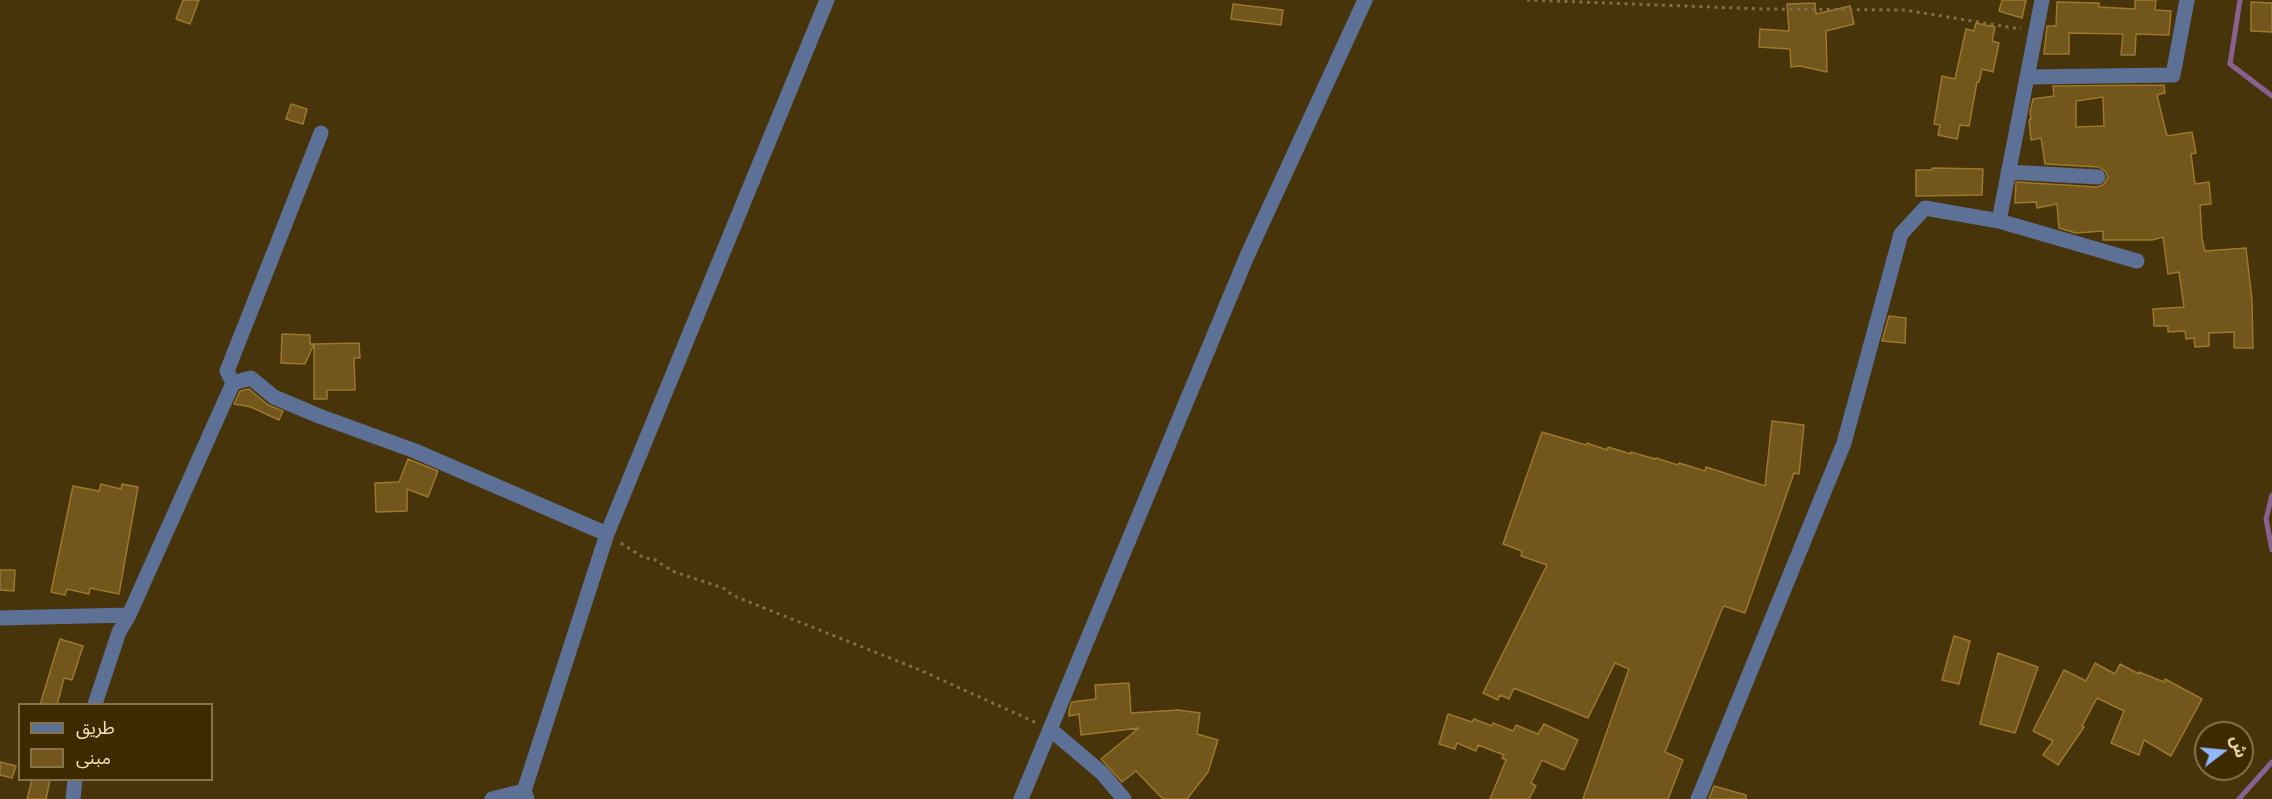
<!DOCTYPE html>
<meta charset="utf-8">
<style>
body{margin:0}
#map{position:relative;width:2272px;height:799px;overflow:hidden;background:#47340b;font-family:"Titillium Web","Noto Sans Arabic",sans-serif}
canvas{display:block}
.legend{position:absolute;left:18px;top:703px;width:195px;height:78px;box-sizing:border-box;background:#3d2a00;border:2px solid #86734c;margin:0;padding:8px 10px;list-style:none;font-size:18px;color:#f4e1bd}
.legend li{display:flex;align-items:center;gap:12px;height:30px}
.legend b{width:30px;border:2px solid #86734c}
.north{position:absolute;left:2194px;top:721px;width:60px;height:60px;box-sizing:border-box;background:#3d2a00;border:2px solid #86734c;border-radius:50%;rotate:74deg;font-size:16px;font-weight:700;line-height:24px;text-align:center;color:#f4e1bd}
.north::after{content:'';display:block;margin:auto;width:21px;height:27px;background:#92b7fd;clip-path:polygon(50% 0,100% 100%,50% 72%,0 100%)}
</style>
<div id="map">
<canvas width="2272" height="799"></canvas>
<ul class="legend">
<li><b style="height:8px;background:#5d7197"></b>طريق</li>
<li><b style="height:16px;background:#72561c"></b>مبنى</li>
</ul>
<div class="north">ش</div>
</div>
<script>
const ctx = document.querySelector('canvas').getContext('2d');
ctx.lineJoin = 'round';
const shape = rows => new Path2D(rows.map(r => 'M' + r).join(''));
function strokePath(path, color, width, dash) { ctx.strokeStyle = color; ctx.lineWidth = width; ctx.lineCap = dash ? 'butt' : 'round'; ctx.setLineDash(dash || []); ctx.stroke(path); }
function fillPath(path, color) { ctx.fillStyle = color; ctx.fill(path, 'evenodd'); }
const stream = shape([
 [2240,0,2230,64,2272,96],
 [2272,495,2266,519,2272,550],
 [2239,799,2272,762]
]);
const building = shape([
 [183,0,199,0,190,24,176,19,183,0],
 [2002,0,2026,0,2022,18,1999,11,2002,0],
 [2135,0,2156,0,2155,10,2171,11,2169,35,2136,34,2135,55,2121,55,2123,34,2069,33,2069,54,2044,54,2047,26,2056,26,2057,2,2099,3,2099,7,2135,9,2135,0],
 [2251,2,2272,3,2272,32,2251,31,2251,2],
 [1815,3,1816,14,1850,6,1854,24,1826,31,1827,72,1800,66,1791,67,1790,49,1759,47,1760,29,1789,31,1787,4,1815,3],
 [1233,4,1283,10,1281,25,1231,19,1233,4],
 [1976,23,1995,27,1992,41,1999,43,1993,72,1982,69,1979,82,1977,82,1969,126,1960,125,1957,139,1938,135,1940,125,1934,124,1942,76,1955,79,1966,29,1974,31,1976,23],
 [2164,85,2165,93,2157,95,2167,136,2192,132,2196,153,2191,154,2195,184,2209,182,2211,204,2200,205,2202,239,2205,251,2246,248,2252,300,2253,348,2234,348,2234,332,2209,333,2209,346,2195,347,2194,338,2186,339,2185,331,2168,332,2168,326,2154,326,2153,309,2184,307,2179,272,2168,274,2163,237,2152,240,2103,240,2103,231,2076,233,2059,228,2057,204,2037,208,2036,202,2015,203,2016,182,2097,187,2103,185,2108,178,2106,172,2099,167,2045,164,2041,138,2031,140,2029,120,2031,119,2030,112,2033,99,2054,96,2053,86,2164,85],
 [2103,97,2104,126,2076,127,2076,101,2103,97],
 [291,104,307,109,303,124,286,119,291,104],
 [1932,168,1983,169,1982,195,1916,196,1916,170,1932,170,1932,168],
 [1889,316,1906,318,1905,343,1882,341,1889,316],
 [282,334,310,335,310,344,314,344,305,364,281,363,282,334],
 [359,343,360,358,354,358,355,390,327,390,327,399,314,399,314,344,359,343],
 [249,389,268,405,283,411,279,420,251,407,234,404,240,391,249,389],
 [1772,421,1804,425,1799,474,1794,473,1745,613,1724,606,1722,609,1665,752,1683,760,1668,799,1583,799,1629,669,1615,663,1588,718,1514,688,1509,699,1500,695,1498,700,1483,693,1547,565,1521,556,1522,551,1503,544,1542,432,1586,445,1587,443,1607,450,1608,447,1631,454,1631,452,1655,459,1656,458,1678,465,1679,463,1705,471,1706,467,1765,486,1772,421],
 [408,459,438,471,428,497,407,489,407,511,376,512,375,483,399,482,408,459],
 [101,484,121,489,122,484,138,487,119,594,90,588,89,594,67,589,65,595,51,592,73,486,99,491,101,484],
 [0,570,15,570,14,591,0,590,0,570],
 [1954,636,1970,641,1959,684,1942,680,1954,636],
 [60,639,83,646,72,680,64,678,57,705,40,705,60,639],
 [1998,653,2038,667,2015,733,1980,724,1998,653],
 [2095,663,2115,674,2120,664,2139,674,2139,672,2164,682,2165,679,2202,699,2171,756,2144,740,2139,755,2111,743,2124,711,2097,698,2082,726,2084,727,2058,765,2043,755,2053,741,2033,731,2064,670,2086,681,2095,663],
 [1129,683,1131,713,1178,710,1200,713,1197,734,1218,740,1208,772,1187,799,1163,799,1136,771,1122,782,1101,759,1139,728,1081,735,1079,714,1069,716,1069,710,1072,702,1096,699,1095,685,1129,683],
 [1448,714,1472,722,1474,719,1492,726,1493,723,1513,731,1516,725,1538,734,1544,724,1578,740,1564,770,1542,760,1531,783,1536,786,1529,799,1490,799,1506,760,1502,758,1504,755,1478,745,1476,751,1457,743,1455,749,1439,744,1448,714],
 [0,762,16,766,12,778,0,775,0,762],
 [32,780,50,780,46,799,27,799,32,780],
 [1714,786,1746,795,1746,799,1709,799,1714,786]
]);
const path = shape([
 [1527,0,1763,9,1905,10,2021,29],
 [621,543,644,558,654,559,672,571,723,588,734,596,920,670,1037,723]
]);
const minor = shape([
 [2027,77,2173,75,2187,0],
 [2008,172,2098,177],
 [1999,221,2137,261],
 [233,383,227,371,321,133],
 [0,618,129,615,233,383,251,378,274,397,319,416,415,451,607,534],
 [95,704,119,632,129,615],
 [1050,729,1102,773,1124,799],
 [73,799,75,780],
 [492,799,524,791],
 [527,799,524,791,607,534,827,0],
 [1021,799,1247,256,1365,0],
 [1698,799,1844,443,1901,234,1925,208,1999,221,2042,0]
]);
strokePath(stream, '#89618e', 5);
fillPath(building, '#72561c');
strokePath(building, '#9c782b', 1.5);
strokePath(path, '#816e47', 3, [3, 4.5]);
strokePath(minor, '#5d7197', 15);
</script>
